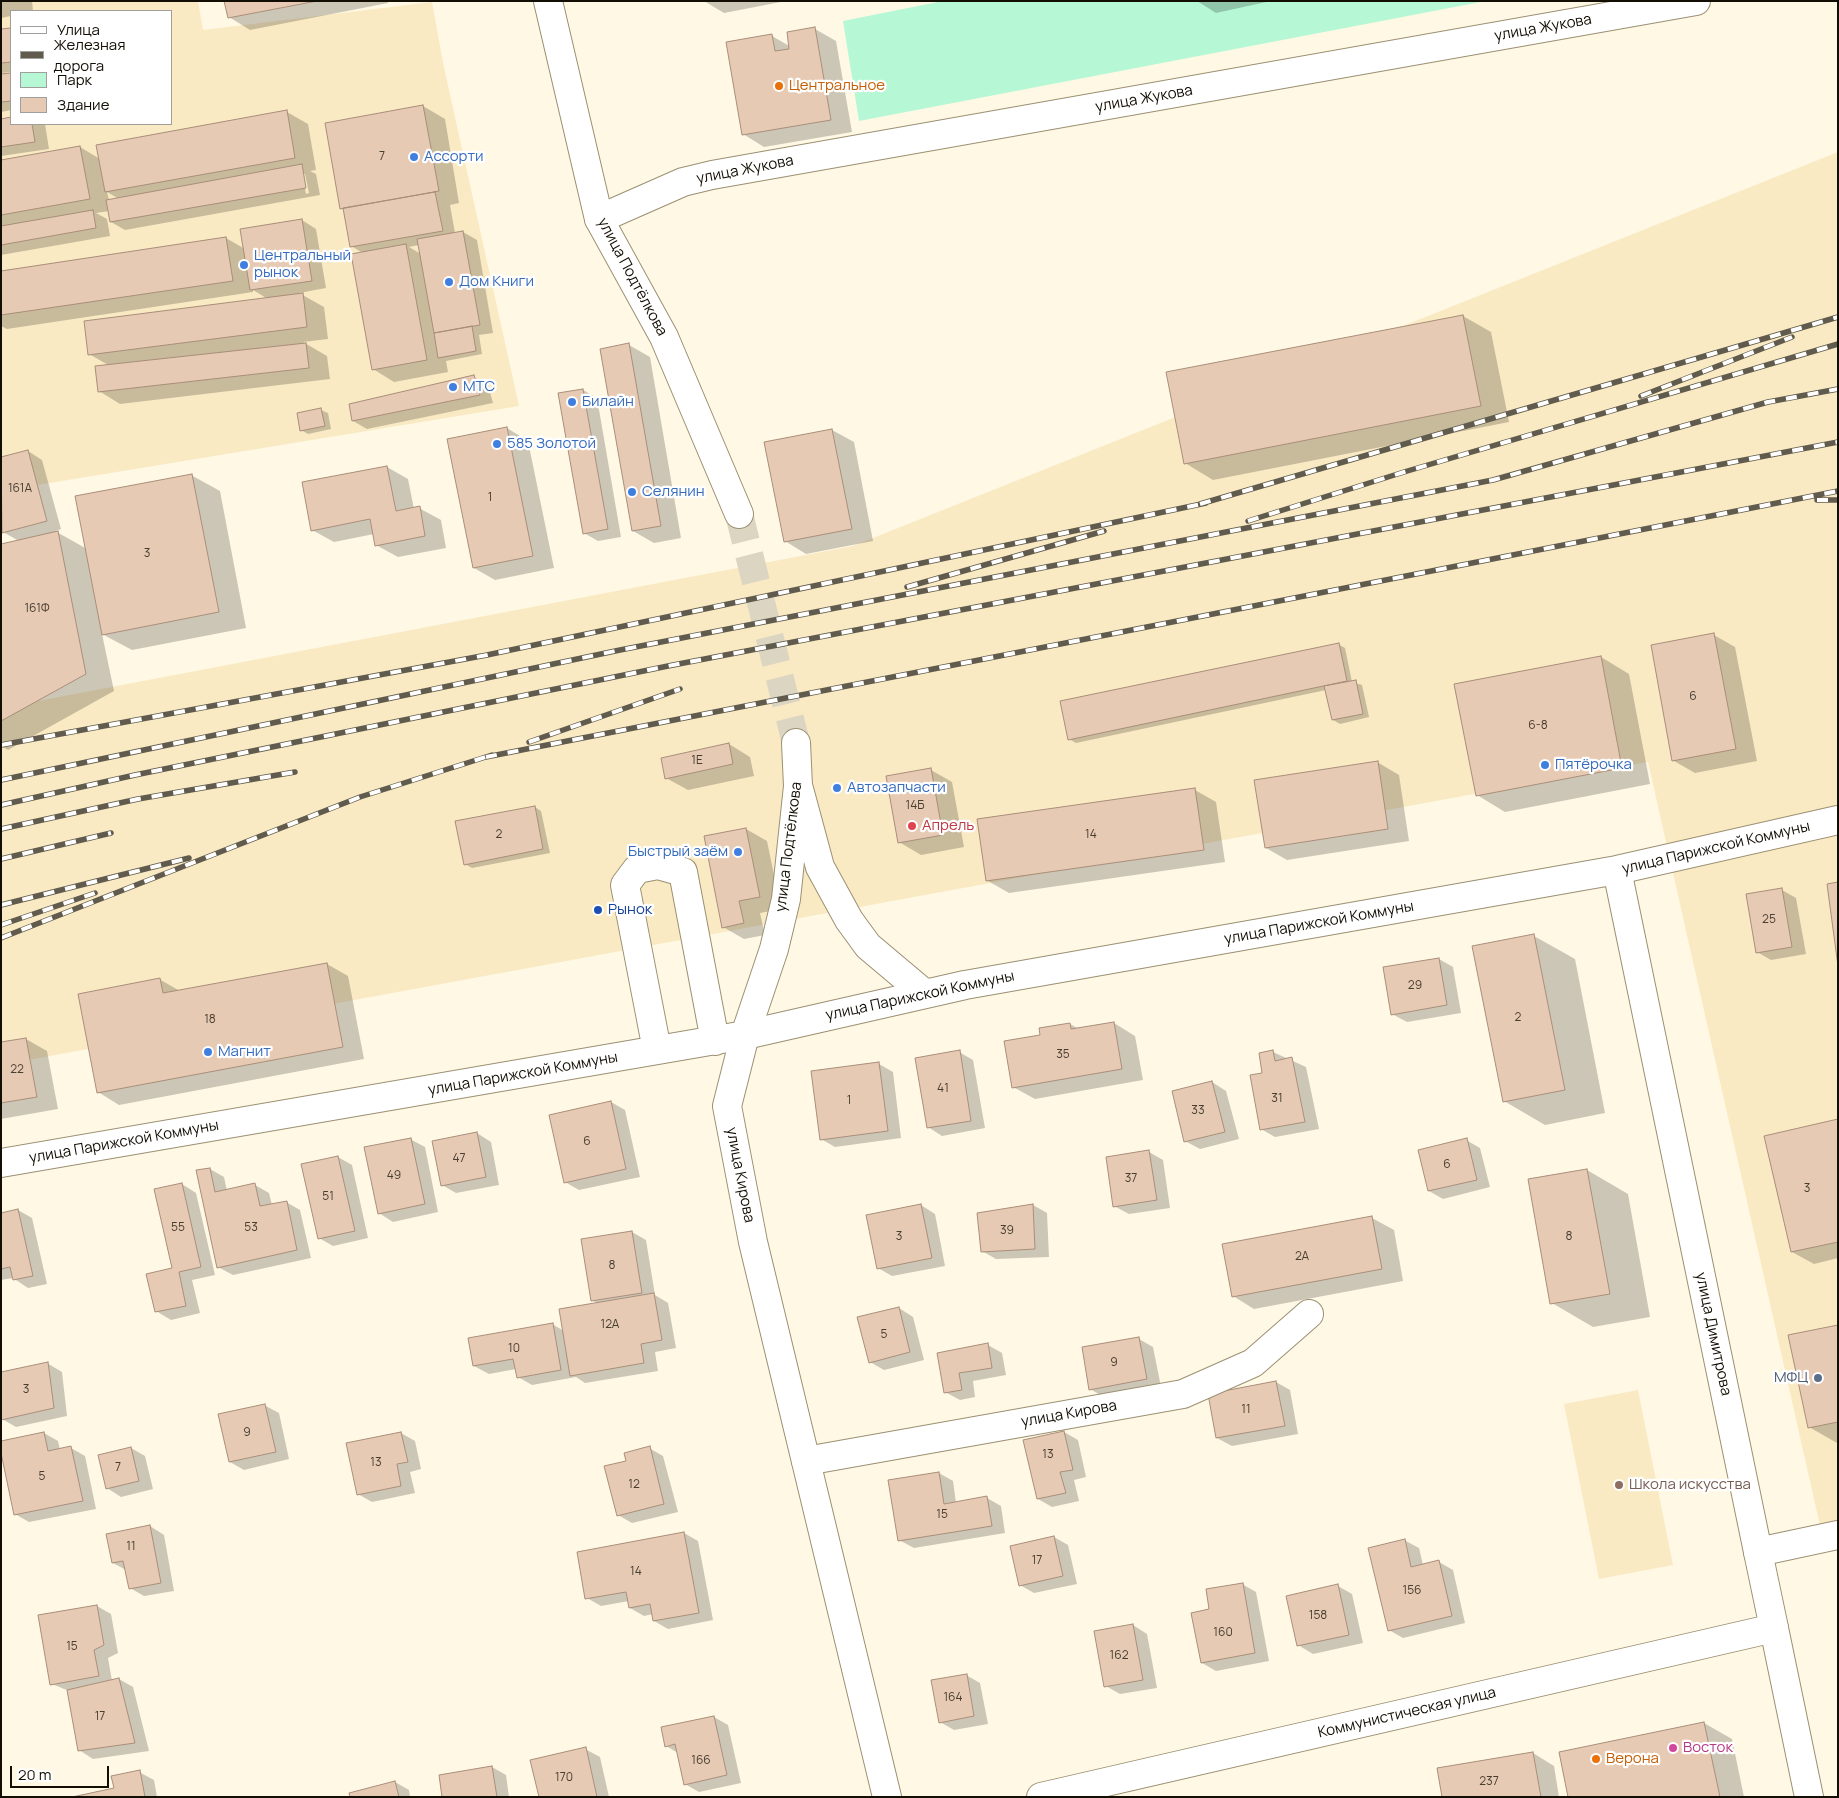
<!DOCTYPE html>
<meta charset="utf-8">
<style>
body{margin:0}
#map{position:relative;width:1839px;height:1798px;overflow:hidden;background:#fff8e4;font-family:Manrope,sans-serif}
canvas{display:block}
.frame{position:absolute;inset:0;border:2px solid #120e04;pointer-events:none}
.legend{position:absolute;left:10px;top:10px;width:162px;height:115px;box-sizing:border-box;background:#fff;border:1px solid #a09f9b;margin:0;padding:6px 9px;list-style:none;font-size:15px;color:#120e04}
.legend li{display:flex;align-items:center;gap:10px;height:25px}
.legend b{width:25px;border:1px solid #a09f9b}
.scale{position:absolute;left:10px;top:1766px;width:99px;height:22px;box-sizing:border-box;border:2px solid #120e04;border-top:0;padding-left:6px;font-size:15px;line-height:18px;white-space:nowrap;color:#120e04;-webkit-text-stroke:4px #fff;paint-order:stroke}
</style>
<div id="map">
<canvas width="1839" height="1798"></canvas>
<div class="frame"></div>
<ul class="legend">
<li><b style="height:6px;background:#fff"></b>Улица</li>
<li><b style="height:6px;background:#605b4d"></b>Железная дорога</li>
<li><b style="height:14px;background:#b6f7d5"></b>Парк</li>
<li><b style="height:14px;background:#e7cab4"></b>Здание</li>
</ul>
<div class="scale">20 m</div>
</div>
<script>
const ctx = document.querySelector('canvas').getContext('2d');
ctx.lineJoin = 'round';
function fillPath(path, color) { ctx.fillStyle = color; ctx.fill(path, 'evenodd'); }
const shape = rows => new Path2D(rows.map(r => 'M' + r).join(''));
function strokePath(path, color, width, dash) { ctx.strokeStyle = color; ctx.lineWidth = width; ctx.lineCap = dash ? 'butt' : 'round'; ctx.setLineDash(dash || []); ctx.stroke(path); }
function label(font, color, halo, rows, align = 'center') {
  ctx.font = font + ' Manrope,sans-serif'; ctx.lineWidth = 4.5; ctx.setLineDash([]); ctx.textBaseline = 'middle'; ctx.strokeStyle = halo; ctx.fillStyle = color; for (const [text, x, y, turn = 0] of rows) {
    ctx.save(); ctx.translate(x, y); ctx.rotate((+turn || 0) * Math.PI / 180); ctx.textAlign = isNaN(turn) ? turn : align; if (halo) ctx.strokeText(text, 0, 0); ctx.fillText(text, 0, 0); ctx.restore();
  }
}
const built = shape([
 [1,1,198,1,203,30,432,2,443,63,519,406,1,491],
 [11,11,171,11,171,124,11,124],
 [1838,152,1838,1527,1821,1530,1648,762,1,1065,1,708,853,546],
 [1638,1390,1673,1565,1599,1579,1564,1404]
]);
const green = shape([
 [943,1,1486,1,859,121,843,21]
]);
const shadow = shape([
 [1,1,32,1,33,11,11,11,11,16,1,18],
 [226,1,388,1,388,3,250,30,229,17],
 [704,1,786,1,724,13],
 [1197,1,1271,1,1216,13],
 [11,29,11,72,1,73,1,31],
 [815,29,836,41,852,132,764,147,743,134,772,36,791,47],
 [11,74,11,110,1,112,1,76],
 [423,106,445,119,459,203,450,205,455,233,463,232,477,240,493,333,479,335,482,354,446,361,448,372,394,382,373,369,363,253,351,246,345,210,341,208],
 [419,245,421,254,409,247],
 [287,112,308,124,316,170,310,171,316,174,320,195,125,230,111,222,109,211,96,213,107,219,110,236,1,255,1,161,80,147,100,159],
 [302,174,305,174,309,193,306,194],
 [107,192,119,199,109,200],
 [11,119,11,124,45,124,49,149,1,156,1,120],
 [302,220,316,229,326,288,299,293,324,307,328,339,303,342,327,356,330,379,120,404,99,391,110,366,89,354,268,299,253,290,253,292,7,329,1,326,1,272,226,238,245,249],
 [1463,316,1491,332,1509,422,1213,480,1185,463],
 [629,345,650,357,681,538,654,543,633,531],
 [474,377,488,385,493,403,367,429,353,421],
 [583,390,597,398,621,537,598,541,584,533],
 [321,410,328,413,331,429,308,434,301,430],
 [507,428,528,441,554,568,495,580,474,568],
 [832,430,854,442,873,541,806,554,785,541],
 [28,451,42,460,61,529,55,531,87,549,191,475,220,491,246,628,132,650,102,634,114,691,8,750,1,746,1,546,19,541,3,532,1,525,1,459],
 [387,467,408,479,414,509,419,508,441,520,446,548,398,557,376,545,374,534,334,542,312,530],
 [1714,635,1735,647,1757,761,1695,773,1674,761],
 [1338,644,1345,648,1352,682,1362,685,1369,717,1340,724,1333,720,1326,690,1076,743,1069,739],
 [1601,657,1629,674,1650,784,1505,812,1477,795],
 [729,744,750,757,754,776,688,790,666,778],
 [1377,762,1399,775,1409,841,1287,860,1266,848],
 [931,770,952,782,964,847,921,855,899,842],
 [1195,790,1216,802,1225,862,1009,893,988,881],
 [535,807,541,811,550,853,472,868,465,864],
 [746,829,767,841,781,909,760,913,765,935,744,939,723,927],
 [1782,890,1796,898,1806,954,1771,960,1757,952],
 [1534,936,1575,959,1605,1113,1545,1125,1504,1101],
 [1439,959,1453,967,1461,1013,1407,1022,1392,1014],
 [327,964,348,976,364,1059,119,1105,98,1092,159,979,180,991],
 [1114,1023,1135,1036,1143,1080,1035,1099,1013,1087,1042,1036,1070,1024,1079,1029],
 [26,1039,47,1051,58,1109,1,1119,1,1044],
 [959,1052,973,1060,985,1128,942,1136,928,1127],
 [1273,1052,1306,1067,1319,1129,1275,1137,1261,1129,1264,1074],
 [879,1064,893,1072,901,1138,835,1147,821,1139],
 [1212,1082,1226,1091,1239,1139,1200,1149,1185,1141],
 [611,1102,625,1110,640,1177,579,1190,565,1182],
 [1838,1120,1838,1258,1814,1264,1792,1252],
 [477,1133,491,1142,499,1185,456,1193,442,1185],
 [410,1139,425,1147,438,1212,393,1222,379,1213],
 [1466,1140,1480,1148,1490,1187,1443,1199,1429,1191],
 [1149,1152,1163,1160,1170,1208,1129,1214,1114,1206],
 [338,1157,352,1165,368,1238,333,1246,319,1238],
 [210,1169,224,1177,227,1191,255,1185,269,1193,272,1205,286,1202,300,1210,311,1258,233,1275,218,1267],
 [1587,1170,1628,1194,1650,1317,1593,1327,1552,1303],
 [182,1184,196,1193,215,1275,192,1280,200,1313,171,1320,156,1311,173,1269],
 [921,1205,935,1214,945,1266,892,1276,878,1268],
 [1033,1205,1047,1213,1049,1257,996,1259,982,1251],
 [18,1210,32,1218,47,1284,28,1288,13,1278,1,1280,1,1214],
 [1372,1218,1394,1230,1403,1281,1254,1309,1233,1296],
 [632,1232,646,1240,655,1295,668,1303,676,1348,655,1352,658,1371,585,1383,576,1377,532,1385,518,1377,516,1369,489,1374,474,1366,552,1324,564,1331,598,1304,592,1300],
 [899,1308,913,1317,924,1360,884,1370,870,1362],
 [1838,1326,1838,1443,1837,1443,1809,1427],
 [1139,1339,1153,1347,1161,1387,1104,1397,1090,1389],
 [988,1345,1002,1353,1006,1375,973,1381,975,1397,960,1400,945,1392,938,1354],
 [47,1363,62,1372,67,1416,16,1427,2,1419],
 [1276,1382,1290,1390,1298,1434,1232,1446,1217,1438],
 [264,1405,279,1413,289,1459,244,1470,230,1462],
 [1064,1432,1078,1440,1086,1477,1074,1480,1079,1501,1052,1507,1038,1499],
 [44,1433,58,1441,60,1450,71,1448,85,1456,96,1509,29,1522,15,1514],
 [401,1433,415,1441,421,1469,410,1472,415,1493,372,1502,358,1494],
 [131,1448,145,1456,153,1489,121,1497,107,1488],
 [649,1448,663,1456,678,1512,632,1523,618,1515,627,1462],
 [939,1473,953,1481,956,1503,987,1498,1001,1506,1005,1533,914,1548,899,1540],
 [150,1526,164,1535,174,1591,144,1596,130,1588,126,1570,113,1563],
 [684,1533,698,1541,713,1620,668,1629,654,1621,653,1614,644,1616,630,1608,629,1601,601,1606,587,1598],
 [1054,1537,1068,1545,1077,1584,1034,1593,1020,1585],
 [1404,1540,1419,1548,1423,1565,1439,1562,1453,1570,1465,1623,1403,1638,1389,1630],
 [1242,1584,1256,1592,1269,1661,1216,1671,1202,1663,1210,1610],
 [1338,1586,1352,1594,1363,1643,1313,1654,1298,1645],
 [97,1606,111,1614,118,1653,108,1658,112,1681,119,1679,133,1687,149,1751,93,1759,79,1750,69,1691,52,1684],
 [1133,1625,1147,1634,1157,1688,1120,1694,1106,1686],
 [966,1675,980,1683,988,1724,954,1730,940,1722],
 [714,1717,728,1725,741,1783,699,1792,685,1784,678,1753,666,1746],
 [1704,1723,1732,1739,1744,1797,1569,1797],
 [585,1749,600,1757,609,1797,540,1797],
 [1533,1753,1554,1766,1559,1797,1443,1797],
 [492,1767,506,1775,509,1797,444,1797],
 [139,1772,154,1780,157,1797,79,1797,116,1789],
 [395,1782,409,1790,410,1797,351,1797]
]);
const building = shape([
 [224,1,317,1,228,18,224,1],
 [815,27,831,120,742,135,726,42,772,34,775,51,789,49,787,32,815,27],
 [11,28,11,62,1,63,1,29,11,28],
 [11,73,11,101,1,102,1,74,11,73],
 [423,105,439,191,340,209,325,123,423,105],
 [287,110,295,158,105,192,96,145,287,110],
 [11,117,11,124,32,124,35,142,1,147,1,119,11,117],
 [80,146,90,199,1,215,1,160,80,146],
 [302,164,306,188,110,222,106,200,302,164],
 [435,192,443,231,350,247,343,208,435,192],
 [93,210,96,228,1,245,1,226,93,210],
 [302,219,312,281,250,290,240,229,302,219],
 [463,231,480,325,434,333,417,239,463,231],
 [226,237,233,281,1,315,1,271,226,237],
 [406,244,427,360,372,370,351,254,406,244],
 [303,293,307,327,88,355,84,321,303,293],
 [1463,315,1481,406,1184,464,1166,372,1463,315],
 [472,326,476,351,438,358,434,333,472,326],
 [306,343,309,368,98,392,95,366,306,343],
 [629,343,661,526,632,531,600,349,629,343],
 [474,375,480,395,352,421,349,404,474,375],
 [583,389,608,529,583,534,558,393,583,389],
 [321,408,325,426,300,431,297,413,321,408],
 [507,427,533,556,473,568,447,439,507,427],
 [832,429,852,529,784,542,764,442,832,429],
 [28,450,47,521,2,533,1,457,28,450],
 [387,466,396,511,420,506,425,536,375,546,370,519,311,531,302,482,387,466],
 [192,474,219,612,102,635,75,496,192,474],
 [58,531,86,674,1,721,1,544,58,531],
 [1714,633,1736,749,1672,761,1651,645,1714,633],
 [1339,643,1347,681,1068,740,1060,701,1339,643],
 [1601,656,1622,768,1476,796,1454,684,1601,656],
 [1356,680,1363,714,1332,720,1324,686,1356,680],
 [729,743,733,764,665,779,661,758,729,743],
 [1378,761,1388,829,1265,848,1254,780,1378,761],
 [931,768,943,835,898,843,886,776,931,768],
 [1195,788,1204,850,986,881,977,819,1195,788],
 [535,806,543,849,464,865,455,821,535,806],
 [746,828,760,897,739,901,744,923,722,928,704,836,746,828],
 [1838,882,1838,966,1827,884,1838,882],
 [1782,888,1792,947,1756,953,1746,894,1782,888],
 [1534,934,1565,1090,1503,1102,1472,946,1534,934],
 [1439,958,1447,1005,1391,1015,1383,967,1439,958],
 [327,963,343,1047,97,1093,78,994,160,978,163,993,327,963],
 [1114,1022,1122,1069,1012,1088,1004,1041,1040,1035,1039,1028,1070,1023,1071,1029,1114,1022],
 [26,1038,37,1097,1,1103,1,1042,26,1038],
 [960,1050,971,1121,927,1128,915,1058,960,1050],
 [1273,1050,1275,1061,1292,1057,1305,1122,1260,1130,1250,1075,1262,1073,1259,1053,1273,1050],
 [879,1062,888,1131,820,1140,811,1071,879,1062],
 [1212,1081,1225,1132,1184,1142,1172,1091,1212,1081],
 [611,1101,626,1169,564,1183,549,1115,611,1101],
 [1838,1119,1838,1242,1791,1252,1764,1136,1838,1119],
 [477,1132,486,1177,441,1186,432,1141,477,1132],
 [411,1138,425,1204,378,1214,364,1147,411,1138],
 [1467,1138,1477,1180,1428,1191,1418,1150,1467,1138],
 [1149,1150,1157,1200,1113,1207,1106,1157,1149,1150],
 [338,1156,355,1231,318,1239,301,1164,338,1156],
 [210,1168,215,1192,255,1183,260,1206,287,1201,297,1250,217,1268,196,1170,210,1168],
 [1587,1169,1610,1294,1550,1304,1528,1179,1587,1169],
 [182,1183,201,1267,179,1272,186,1306,155,1312,146,1274,172,1268,154,1189,182,1183],
 [921,1204,932,1258,877,1269,866,1215,921,1204],
 [1033,1204,1035,1249,981,1252,977,1213,1033,1204],
 [18,1209,33,1276,13,1280,10,1267,1,1269,1,1213,18,1209],
 [1372,1216,1382,1269,1232,1297,1222,1244,1372,1216],
 [632,1231,642,1293,591,1301,581,1239,632,1231],
 [654,1293,662,1340,641,1344,644,1363,570,1376,559,1309,654,1293],
 [899,1307,910,1352,869,1363,857,1317,899,1307],
 [553,1323,561,1370,517,1378,513,1359,473,1366,468,1338,553,1323],
 [1838,1325,1838,1422,1808,1428,1788,1335,1838,1325],
 [1139,1337,1147,1379,1089,1390,1082,1347,1139,1337],
 [988,1343,992,1368,959,1373,962,1390,944,1393,937,1353,988,1343],
 [48,1362,54,1408,1,1420,1,1372,48,1362],
 [1276,1381,1285,1426,1216,1438,1208,1394,1276,1381],
 [265,1404,276,1452,229,1462,218,1414,265,1404],
 [1064,1431,1073,1470,1060,1472,1066,1493,1037,1499,1023,1440,1064,1431],
 [44,1432,48,1451,71,1446,83,1501,14,1515,1,1453,1,1441,44,1432],
 [401,1432,408,1462,397,1464,401,1486,357,1495,346,1443,401,1432],
 [650,1446,664,1504,617,1516,604,1466,626,1461,624,1453,650,1446],
 [131,1447,139,1481,106,1489,98,1455,131,1447],
 [939,1472,944,1504,987,1496,992,1526,898,1541,888,1480,939,1472],
 [150,1525,161,1583,129,1589,123,1561,112,1563,106,1534,150,1525],
 [684,1532,699,1613,653,1621,650,1604,629,1608,626,1592,585,1599,577,1552,684,1532],
 [1054,1536,1063,1576,1019,1586,1010,1546,1054,1536],
 [1405,1539,1411,1567,1439,1560,1452,1616,1388,1631,1368,1548,1405,1539],
 [1243,1583,1255,1653,1201,1663,1191,1613,1209,1609,1206,1589,1243,1583],
 [1338,1584,1349,1635,1297,1646,1286,1596,1338,1584],
 [97,1605,104,1645,94,1650,99,1676,50,1685,38,1615,97,1605],
 [1133,1624,1143,1680,1104,1687,1094,1631,1133,1624],
 [967,1674,974,1716,939,1723,931,1680,967,1674],
 [119,1678,135,1743,78,1751,67,1690,119,1678],
 [714,1716,727,1775,684,1785,675,1744,665,1747,661,1727,714,1716],
 [1704,1722,1720,1797,1568,1797,1559,1752,1704,1722],
 [586,1747,597,1797,539,1797,530,1760,586,1747],
 [1533,1752,1541,1797,1442,1797,1437,1768,1533,1752],
 [492,1766,497,1797,442,1797,439,1775,492,1766],
 [140,1770,145,1797,72,1797,114,1788,111,1776,140,1770],
 [395,1781,399,1797,350,1797,349,1793,395,1781]
]);
const secondaryTunnel = shape([
 [739,514,796,743]
]);
const minor = shape([
 [599,219,683,182,712,175,1696,1],
 [799,789,820,867,849,920,868,946,925,994],
 [1617,870,1758,1552],
 [657,1050,625,885,637,869,658,865,683,872,715,1041],
 [1,1163,745,1035,965,985,1617,870,1838,820],
 [806,1461,1183,1394,1253,1363,1309,1314],
 [1774,1628,1809,1797]
]);
const tertiary = shape([
 [1041,1797,1774,1628,1758,1552,1838,1535]
]);
const secondary = shape([
 [548,1,599,219,664,337,739,514],
 [796,743,798,786,786,899,774,949,745,1035,727,1106,753,1242,887,1797]
]);
const rail = shape([
 [1641,396,1792,337],
 [1817,500,1838,500],
 [1200,504,1838,317],
 [1248,521,1404,472,1838,344],
 [907,587,1104,531],
 [529,742,680,689],
 [1,745,487,655,1206,503],
 [486,757,1838,491],
 [1,780,620,650,1493,480,1768,402,1838,389],
 [1,805,135,775,668,666,1838,442],
 [1,829,138,799,295,772],
 [1,859,111,833],
 [1,905,189,858],
 [1,925,95,893],
 [1,938,360,797,492,755]
]);
const markers = [
 [779,86,5,"#e8710a"],
 [414,157,5,"#3f7fe0"],
 [244,265,5,"#3f7fe0"],
 [449,282,5,"#3f7fe0"],
 [453,387,5,"#3f7fe0"],
 [572,402,5,"#3f7fe0"],
 [497,444,5,"#3f7fe0"],
 [632,492,5,"#3f7fe0"],
 [1545,765,5,"#3f7fe0"],
 [837,788,5,"#3f7fe0"],
 [912,826,5,"#e0444e"],
 [738,852,5,"#3f7fe0"],
 [598,910,5,"#1a4fb4"],
 [208,1052,5,"#3f7fe0"],
 [1818,1378,5,"#5c6f8a"],
 [1619,1485,5,"#8d6e63"],
 [1673,1748,5,"#d1479c"],
 [1596,1759,5,"#e8710a"]
];
const numberNames = [
 ["7",382,157],
 ["161А",20,489],
 ["1",490,498],
 ["3",147,554],
 ["161Ф",37,609],
 ["6",1693,697],
 ["6-8",1538,726],
 ["1Е",697,761],
 ["14Б",915,806],
 ["2",499,835],
 ["14",1091,835],
 ["25",1769,920],
 ["29",1415,986],
 ["2",1518,1018],
 ["18",210,1020],
 ["35",1063,1055],
 ["22",17,1070],
 ["41",943,1089],
 ["31",1277,1099],
 ["1",849,1101],
 ["33",1198,1111],
 ["6",587,1142],
 ["47",459,1159],
 ["6",1447,1165],
 ["49",394,1176],
 ["37",1131,1179],
 ["3",1807,1189],
 ["51",328,1197],
 ["55",178,1228],
 ["53",251,1228],
 ["39",1007,1231],
 ["3",899,1237],
 ["8",1569,1237],
 ["2А",1302,1257],
 ["8",612,1266],
 ["12А",610,1325],
 ["5",884,1335],
 ["10",514,1349],
 ["9",1114,1363],
 ["3",26,1390],
 ["11",1246,1410],
 ["9",247,1433],
 ["13",1048,1455],
 ["13",376,1463],
 ["7",118,1468],
 ["5",42,1477],
 ["12",634,1485],
 ["15",942,1515],
 ["11",131,1547],
 ["17",1037,1561],
 ["14",636,1572],
 ["156",1412,1591],
 ["158",1318,1616],
 ["160",1223,1633],
 ["15",72,1647],
 ["162",1119,1656],
 ["164",953,1698],
 ["17",100,1717],
 ["166",701,1761],
 ["170",564,1778],
 ["237",1489,1782]
];
const streetNames = [
 ["улица Жукова",1543,28,-10],
 ["улица Жукова",1144,99,-10],
 ["улица Жукова",745,170,-11],
 ["улица Подтёлкова",632,277,62],
 ["улица Подтёлкова",789,847,-83],
 ["улица Парижской Коммуны",1716,848,-13],
 ["улица Парижской Коммуны",1319,923,-10],
 ["улица Парижской Коммуны",920,996,-12],
 ["улица Парижской Коммуны",523,1074,-10],
 ["улица Парижской Коммуны",124,1142,-10],
 ["улица Кирова",740,1175,79],
 ["улица Димитрова",1713,1334,78],
 ["улица Кирова",1069,1414,-10],
 ["Коммунистическая улица",1407,1713,-13]
];
const foodNames = [
 ["Центральное",789,86],
 ["Верона",1606,1759]
];
const shopNames = [
 ["Ассорти",424,157],
 ["Центральный",254,256],
 ["рынок",254,273],
 ["Дом Книги",459,282],
 ["МТС",463,387],
 ["Билайн",582,402],
 ["585 Золотой",507,444],
 ["Селянин",642,492],
 ["Пятёрочка",1555,765],
 ["Автозапчасти",847,788],
 ["Быстрый заём",728,852,"right"],
 ["Магнит",218,1052]
];
const healthNames = [
 ["Апрель",922,826]
];
const transitNames = [
 ["Рынок",608,910]
];
const serviceNames = [
 ["МФЦ",1808,1378]
];
const educationNames = [
 ["Школа искусства",1629,1485]
];
const hotelNames = [
 ["Восток",1683,1748]
];
fillPath(built, '#f9eac3');
fillPath(green, '#b6f7d5');
fillPath(shadow, '#0003');
fillPath(building, '#e7cab4');
strokePath(building, '#a98e7a', 1);
strokePath(secondaryTunnel, '#dbd5c2', 28, [28, 14]);
strokePath(minor, '#9b9072', 30);
strokePath(tertiary, '#9b9072', 30);
strokePath(secondary, '#9b9072', 30);
strokePath(minor, '#fff', 28);
strokePath(tertiary, '#fff', 28);
strokePath(secondary, '#fff', 28);
strokePath(rail, '#605b4d', 5.5);
strokePath(rail, '#fff', 4, [11]);
for (const [x, y, r, color] of markers) { const dot = new Path2D(); dot.arc(x, y, r, 0, 2 * Math.PI); ctx.fillStyle = color; ctx.fill(dot); strokePath(dot, '#fff', 2); }
label('12px', '#473d30', null, numberNames);
label('15px', '#120e04', '#fff', streetNames);
label('15px', '#c56008', '#fff', foodNames, 'left');
label('15px', '#366cbe', '#fff', shopNames, 'left');
label('15px', '#be3a42', '#fff', healthNames, 'left');
label('15px', '#164399', '#fff', transitNames, 'left');
label('15px', '#4e5e75', '#fff', serviceNames, 'right');
label('15px', '#785e54', '#fff', educationNames, 'left');
label('15px', '#b23c85', '#fff', hotelNames, 'left');
</script>
